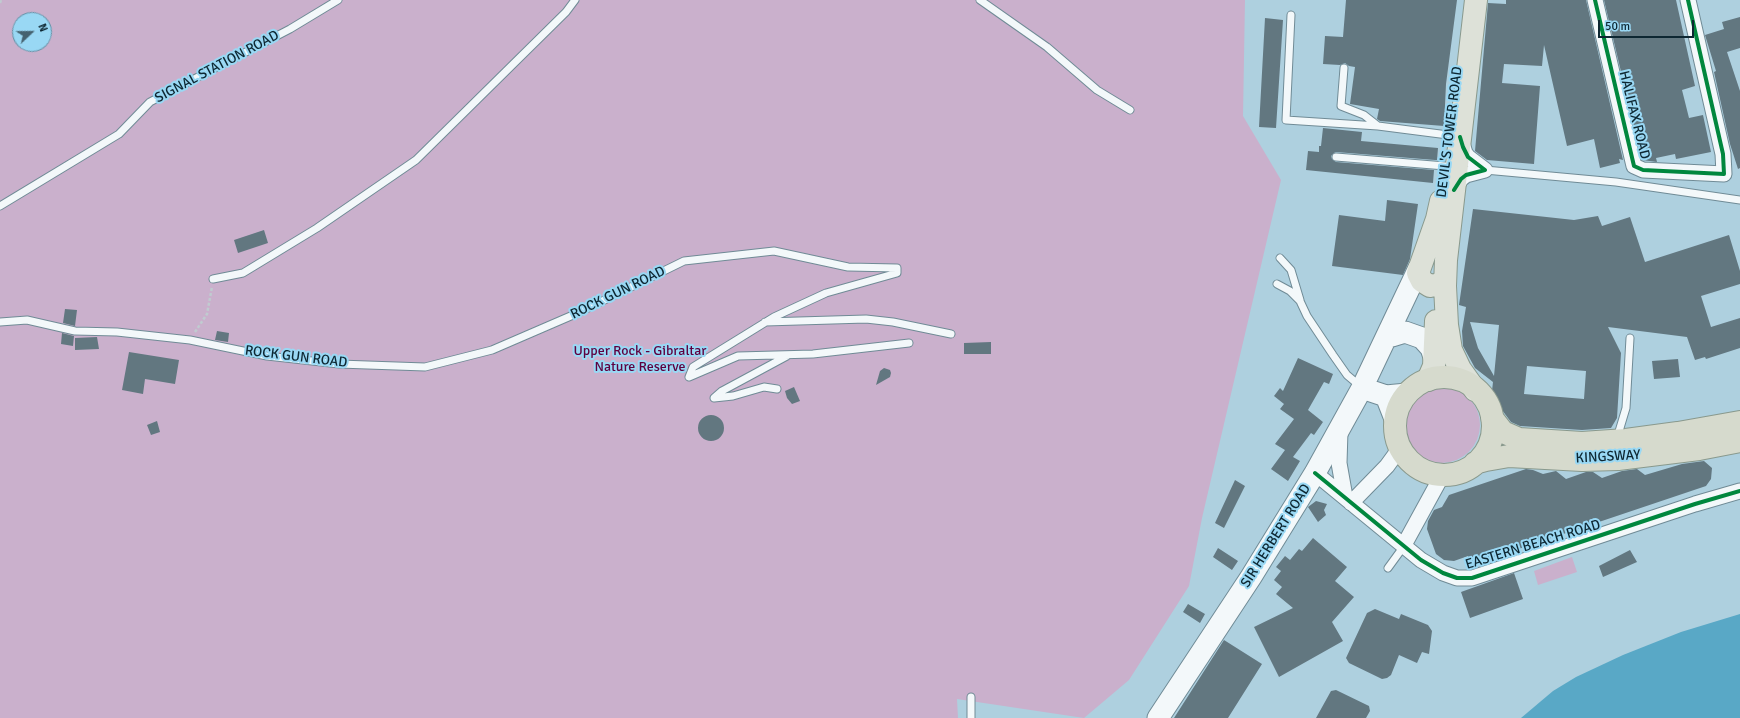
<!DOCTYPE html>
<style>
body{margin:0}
#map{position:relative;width:1740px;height:718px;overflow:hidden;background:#aed0df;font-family:Signika,sans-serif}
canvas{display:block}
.north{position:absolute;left:12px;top:12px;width:40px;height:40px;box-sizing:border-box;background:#99d8f4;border:1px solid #6191a6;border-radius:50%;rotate:68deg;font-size:11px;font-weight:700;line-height:16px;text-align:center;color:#0d2732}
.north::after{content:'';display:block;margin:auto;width:14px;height:18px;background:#45626f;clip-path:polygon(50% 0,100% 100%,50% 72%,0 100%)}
.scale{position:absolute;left:1598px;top:20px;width:96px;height:18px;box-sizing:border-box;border:2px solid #0d2732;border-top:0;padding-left:5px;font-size:12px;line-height:14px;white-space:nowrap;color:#0d2732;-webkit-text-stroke:3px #99d8f4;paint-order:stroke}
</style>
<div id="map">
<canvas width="1740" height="718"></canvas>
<div class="north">N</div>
<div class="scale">50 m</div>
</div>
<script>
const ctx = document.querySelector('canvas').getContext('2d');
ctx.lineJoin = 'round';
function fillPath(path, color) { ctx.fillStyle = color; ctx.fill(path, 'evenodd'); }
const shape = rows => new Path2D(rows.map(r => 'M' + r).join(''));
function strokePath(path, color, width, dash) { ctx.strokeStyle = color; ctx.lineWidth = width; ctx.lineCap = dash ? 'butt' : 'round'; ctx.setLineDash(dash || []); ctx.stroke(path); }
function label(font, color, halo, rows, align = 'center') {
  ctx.font = font + ' Signika,sans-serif'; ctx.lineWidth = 4; ctx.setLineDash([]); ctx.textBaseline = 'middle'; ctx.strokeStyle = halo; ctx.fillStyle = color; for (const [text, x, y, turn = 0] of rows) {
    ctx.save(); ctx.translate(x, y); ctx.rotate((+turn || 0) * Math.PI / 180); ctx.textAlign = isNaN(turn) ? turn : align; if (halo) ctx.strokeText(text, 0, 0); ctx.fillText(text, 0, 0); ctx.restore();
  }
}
const green = shape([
 [0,0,1245,0,1243,116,1281,180,1202,518,1189,586,1129,680,1084,718,957,699,958,718,0,718],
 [20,20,44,20,44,44,20,44],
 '1404 425a38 38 0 1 1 76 0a38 38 0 1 1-76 0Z',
 [1572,557,1577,572,1538,585,1534,571]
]);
const water = shape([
 [1740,614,1740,718,1521,718,1553,691,1576,677,1623,655,1681,632]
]);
const building = shape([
 [1346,0,1457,0,1446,84,1444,126,1380,121,1377,119,1379,109,1350,104,1355,67,1349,66,1345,63,1340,65,1323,64,1325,36,1343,37],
 [1506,0,1586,0,1623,160,1619,159,1620,163,1600,168,1594,139,1567,146,1544,45,1542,66,1504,64,1502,83,1540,86,1534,164,1487,160,1475,151,1488,3,1506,4],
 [1604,0,1676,0,1695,86,1682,90,1689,118,1703,115,1711,152,1676,159,1675,154,1656,158,1657,162,1642,160],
 [1740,17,1740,48,1727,52,1740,91,1740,168,1738,169,1730,144,1714,72,1716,71,1705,35,1724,29,1722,22],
 [1265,18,1283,20,1276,128,1259,127],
 [1323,128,1362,132,1361,141,1438,148,1437,160,1435,160,1336,152,1334,153,1331,156,1332,159,1336,162,1434,170,1433,183,1306,170,1308,151,1319,152,1319,146,1321,146],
 [1387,200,1418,204,1410,259,1403,275,1332,266,1339,215,1385,221],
 [1473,209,1574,220,1598,216,1602,226,1630,217,1645,262,1729,235,1740,271,1740,284,1701,296,1711,327,1740,318,1740,348,1706,359,1705,357,1695,360,1687,337,1608,327,1621,353,1617,418,1611,428,1582,430,1520,426,1511,422,1502,410,1494,406,1494,395,1492,391,1493,382,1475,368,1463,346,1462,331,1466,307,1459,305],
 [1470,322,1499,325,1494,376,1478,348],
 [1527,366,1586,371,1584,399,1524,394],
 [264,230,268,243,238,253,234,240],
 [65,309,77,310,75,326,63,323],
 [217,331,229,333,228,342,215,340],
 [62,333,74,336,73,346,61,344],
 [97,337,99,349,75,350,75,338],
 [991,342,991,354,964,354,964,343],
 [129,352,179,360,175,384,145,379,143,394,122,390],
 [1298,358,1333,374,1329,384,1324,382,1308,410,1323,422,1314,435,1311,433,1293,457,1300,461,1288,481,1271,469,1285,450,1275,444,1294,419,1280,409,1284,404,1274,396,1280,388,1283,391],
 [1678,359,1680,377,1654,379,1652,361],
 [884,368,890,370,891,373,890,377,876,385,880,371],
 [794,387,800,401,792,404,787,398,785,391],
 '698 428a13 13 0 1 1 26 0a13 13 0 1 1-26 0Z',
 [157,421,160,432,151,435,147,425],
 [1704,461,1712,468,1711,479,1706,486,1471,565,1468,556,1454,561,1444,560,1436,554,1427,529,1428,521,1434,510,1442,507,1449,495,1526,469,1533,470,1543,474,1556,471,1566,479,1586,472,1593,472,1602,478,1622,471,1637,469,1645,475,1682,464],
 [1235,480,1245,486,1224,528,1215,523],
 [1316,501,1327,504,1324,510,1326,515,1318,522,1308,507],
 [1313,538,1347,567,1335,581,1354,597,1332,622,1343,641,1279,677,1254,627,1293,608,1276,594,1282,587,1274,580,1281,571,1276,567,1285,556,1290,560,1299,549,1302,551],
 [1218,548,1238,561,1232,570,1213,557],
 [1630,550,1637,562,1603,577,1599,566],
 [1514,573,1523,599,1470,618,1461,592],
 [1188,604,1205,614,1200,623,1183,612],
 [1375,609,1399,619,1401,614,1428,625,1432,631,1429,654,1422,652,1417,663,1399,655,1391,675,1387,678,1382,679,1349,663,1346,658,1367,613],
 [1224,640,1262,664,1228,718,1174,718],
 [1336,690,1369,706,1370,711,1366,718,1316,718,1331,691]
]);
const path = shape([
 [0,3,1,0],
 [195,332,207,314,212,287]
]);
const service = shape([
 [980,0,1047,47,1097,90,1130,110],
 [1291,15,1286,120,1378,126],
 [1344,68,1341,106,1364,115,1378,126,1448,135],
 [1336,157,1445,166],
 [1485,170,1616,182,1740,200],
 [0,206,119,134,150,102,290,29,338,0],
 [1280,258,1291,270,1300,300],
 [213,279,243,273,317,228,416,160,566,12,575,0],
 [1277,284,1290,291,1300,301,1307,316,1333,355,1347,375,1360,386],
 [0,322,27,320,75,331,117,332,190,340,267,356,339,364,425,367,492,350,580,312,684,261,774,251,848,267,897,268,897,273,826,293,774,317,693,367,689,377,738,356,813,354,909,343],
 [765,322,866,319,893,322,951,334],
 [777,389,764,387,733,396,714,398,722,391,787,356],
 [1617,438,1626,408,1630,338],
 [1388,568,1404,546],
 [971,697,971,718]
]);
const minor = shape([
 [1595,0,1634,166,1643,170,1724,174,1723,154,1688,0],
 [1454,190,1461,179,1466,175,1485,170,1468,157,1465,153,1461,140],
 [1340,431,1339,463,1345,497],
 [1315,473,1421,560,1443,573,1457,578,1472,578,1695,504,1740,491],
 [1351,503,1387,466,1395,455,1399,446],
 [1404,545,1439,481,1447,475]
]);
const secondary = shape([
 [1392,336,1405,332,1422,338,1431,348,1435,360],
 [1362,388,1386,396,1407,394],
 [1386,396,1395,419],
 [1158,718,1251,577,1315,473,1362,388,1419,268]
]);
const primary = shape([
 [1441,201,1437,219,1418,273,1422,281,1430,286,1440,284,1445,278],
 [1428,380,1434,366,1436,321],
 [1475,390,1460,369,1451,350,1447,325,1445,286,1446,260,1476,0]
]);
const trunk = shape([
 '1395 426a49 49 0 1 1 98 0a49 49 0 1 1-98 0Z',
 [1492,418,1503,432,1519,439,1582,443,1626,440,1678,433,1740,422],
 [1475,463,1486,460,1509,456,1582,460,1618,459,1699,449,1740,441]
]);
const cycleway = shape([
 [1595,0,1634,166,1643,170,1724,174,1723,154,1688,0],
 [1454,190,1461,179,1466,175,1485,170,1468,157,1463,147,1460,137],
 [1315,473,1421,560,1443,573,1457,578,1472,578,1695,504,1740,491]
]);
const streetNames = [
 ["SIGNAL STATION ROAD",217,67,-28],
 ["HALIFAX ROAD",1634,115,76],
 ["DEVIL'S TOWER ROAD",1450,132,-83],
 ["ROCK GUN ROAD",618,293,-26],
 ["ROCK GUN ROAD",296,357,7],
 ["KINGSWAY",1608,457,-3],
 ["SIR HERBERT ROAD",1276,536,-58],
 ["EASTERN BEACH ROAD",1533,545,-17]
];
const parkNames = [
 ["Upper Rock - Gibraltar",640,351],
 ["Nature Reserve",640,367]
];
fillPath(green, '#cab0cc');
fillPath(water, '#59a8c6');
fillPath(building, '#627780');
strokePath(service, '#708b96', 9);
strokePath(minor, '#708b96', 17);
strokePath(secondary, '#708b96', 23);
strokePath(primary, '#89998d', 24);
strokePath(trunk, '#89998d', 24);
strokePath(path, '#c0cbd0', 2.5, [3, 2]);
strokePath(service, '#f3f8fa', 7);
strokePath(minor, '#f3f8fa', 15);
strokePath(secondary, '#f3f8fa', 21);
strokePath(primary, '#dde1d8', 22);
strokePath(trunk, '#d6dacd', 22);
strokePath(cycleway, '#00873e', 4);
label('14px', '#0d2732', '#99d8f4', streetNames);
label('14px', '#5e003f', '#99d8f4', parkNames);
</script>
